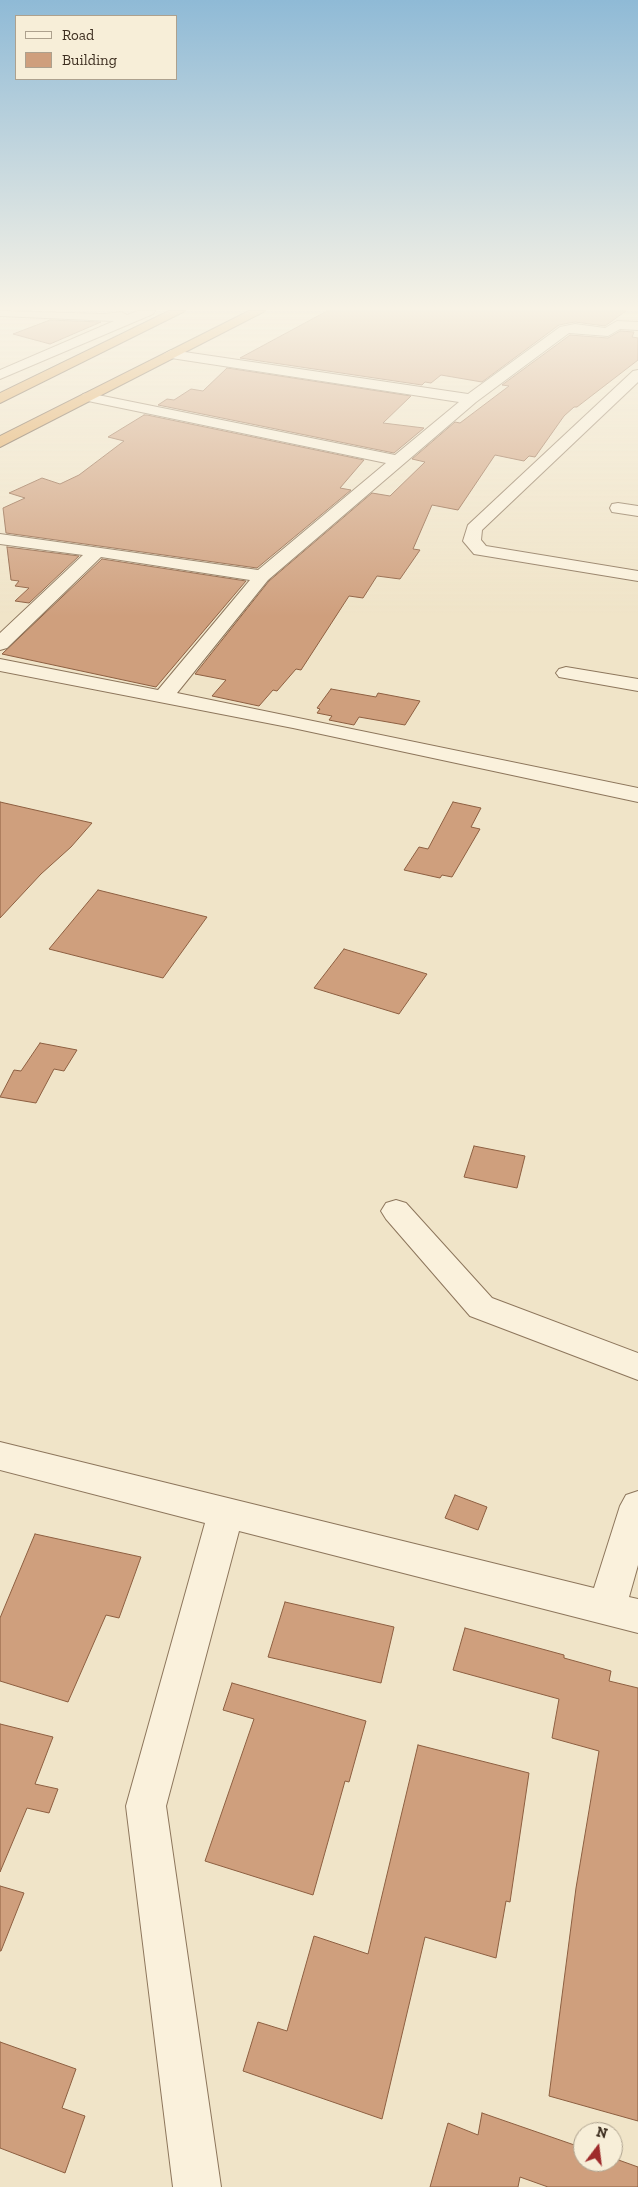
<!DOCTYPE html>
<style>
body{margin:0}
#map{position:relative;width:638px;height:2187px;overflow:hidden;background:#f0e4c8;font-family:"Zilla Slab",serif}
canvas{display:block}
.legend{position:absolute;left:15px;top:15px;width:162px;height:65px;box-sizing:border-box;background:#f7eed8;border:1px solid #ada18e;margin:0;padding:6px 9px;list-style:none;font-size:15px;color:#3d2e20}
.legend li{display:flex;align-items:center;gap:10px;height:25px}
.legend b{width:25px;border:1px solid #ada18e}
.north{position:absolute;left:573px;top:2122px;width:50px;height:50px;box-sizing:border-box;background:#f7eed8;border:1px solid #ada18e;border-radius:50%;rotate:15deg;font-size:14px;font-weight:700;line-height:20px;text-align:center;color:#3d2e20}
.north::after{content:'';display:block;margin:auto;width:18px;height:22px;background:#9e2a2b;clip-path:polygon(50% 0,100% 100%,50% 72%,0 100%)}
</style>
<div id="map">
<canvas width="638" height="2187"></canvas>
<ul class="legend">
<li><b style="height:6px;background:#faf1dc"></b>Road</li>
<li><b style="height:14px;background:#cf9f7d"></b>Building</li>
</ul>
<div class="north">N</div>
</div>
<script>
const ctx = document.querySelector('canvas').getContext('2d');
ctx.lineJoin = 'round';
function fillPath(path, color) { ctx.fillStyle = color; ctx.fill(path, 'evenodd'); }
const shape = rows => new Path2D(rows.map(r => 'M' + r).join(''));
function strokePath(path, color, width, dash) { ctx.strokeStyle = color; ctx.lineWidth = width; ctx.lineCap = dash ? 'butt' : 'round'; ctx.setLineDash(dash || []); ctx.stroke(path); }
const building = shape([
 [327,311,626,311,605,326,575,322,559,325,482,382,441,375,431,383,425,382,422,385,240,358,327,311],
 [50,320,101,322,50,344,13,334,50,320],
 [620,331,634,332,632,337,638,338,638,360,577,407,574,407,564,416,535,457,529,456,524,461,495,455,458,510,432,505,413,549,420,550,400,579,377,576,363,598,349,596,301,670,296,669,277,691,273,690,259,706,212,696,226,680,195,674,269,581,372,493,390,496,425,462,412,459,455,422,460,423,509,386,502,385,570,335,608,338,620,331],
 [227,368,411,396,383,423,424,428,394,453,158,405,167,399,174,400,191,389,203,391,227,368],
 [144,415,147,415,364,460,340,488,351,490,257,568,6,533,3,508,25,498,9,493,42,478,60,484,79,475,124,441,108,437,144,415],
 [7,547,79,556,29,603,15,601,29,588,15,586,19,581,11,580,7,547],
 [102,559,246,581,156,687,2,654,102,559],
 [331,689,376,697,378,693,420,701,405,725,359,717,354,725,329,720,332,716,317,713,320,709,317,708,331,689],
 [0,802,92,823,71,847,41,874,0,918,0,802],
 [453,802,481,808,471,827,480,829,452,877,442,875,440,878,404,870,419,847,428,849,453,802],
 [98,890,207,917,163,978,49,949,98,890],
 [344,949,427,974,399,1014,314,988,344,949],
 [40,1043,77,1050,64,1071,54,1069,36,1103,0,1097,14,1070,21,1071,40,1043],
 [474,1146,525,1156,517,1188,464,1177,474,1146],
 [455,1495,487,1507,478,1530,445,1518,455,1495],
 [35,1534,141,1557,119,1618,106,1615,68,1702,0,1681,0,1618,35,1534],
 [285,1602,394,1627,381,1683,268,1657,285,1602],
 [465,1628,564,1655,564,1658,611,1671,609,1681,638,1688,638,2121,549,2096,576,1888,599,1751,552,1738,559,1699,453,1670,465,1628],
 [232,1683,366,1721,349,1782,345,1781,313,1895,205,1861,254,1719,223,1710,232,1683],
 [0,1724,53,1737,35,1784,58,1789,49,1813,27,1808,0,1872,0,1724],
 [418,1745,529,1773,510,1902,506,1901,496,1958,425,1937,382,2119,243,2071,258,2022,287,2031,314,1936,368,1954,418,1745],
 [0,1886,24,1893,1,1951,0,1951,0,1886],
 [0,2042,76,2069,62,2108,85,2116,65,2173,0,2148,0,2042],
 [482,2113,583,2148,583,2162,613,2162,613,2158,638,2167,638,2187,548,2187,520,2177,518,2187,430,2187,448,2123,478,2135,482,2113]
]);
const minor = shape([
 [0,311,105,314,121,312,127,315,138,311,155,311,153,314,0,379,0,370,114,321,0,316,0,311],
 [617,321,638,322,638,330,620,329,608,336,569,333,476,402,268,580,177,693,638,788,638,802,293,728,0,671,0,659,158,690,250,580,101,557,7,648,0,650,0,633,83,555,0,544,0,534,258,570,386,463,88,401,81,397,83,394,88,393,395,455,459,402,171,358,164,354,171,350,468,394,560,327,575,324,605,328,617,321],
 [638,370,638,382,482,530,481,540,486,546,638,571,638,581,474,554,463,541,468,525,633,371,638,370],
 [618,503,638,506,638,516,612,512,610,508,612,504,618,503],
 [566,667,638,679,638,691,559,677,556,673,559,669,566,667],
 [396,1200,406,1203,492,1298,638,1353,638,1380,470,1316,386,1219,381,1211,386,1203,396,1200],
 [0,1442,594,1588,620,1506,626,1495,638,1491,638,1565,629,1597,638,1599,638,1633,239,1531,166,1806,221,2187,173,2187,126,1806,205,1523,0,1470,0,1442]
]);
const highway = shape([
 [169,311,185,311,0,403,0,393,169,311],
 [249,311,265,311,0,447,0,436,249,311]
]);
fillPath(building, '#cf9f7d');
strokePath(building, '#8d5f41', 1);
strokePath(minor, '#8d765c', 2);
strokePath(highway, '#5b4430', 2);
fillPath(minor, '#faf1dc');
fillPath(highway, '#e0a458');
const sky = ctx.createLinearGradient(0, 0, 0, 617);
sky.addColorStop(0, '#8fbad6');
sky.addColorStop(0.5, '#f8f3e6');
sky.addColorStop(1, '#f8f3e600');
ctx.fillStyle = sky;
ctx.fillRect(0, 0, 638, 617);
</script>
